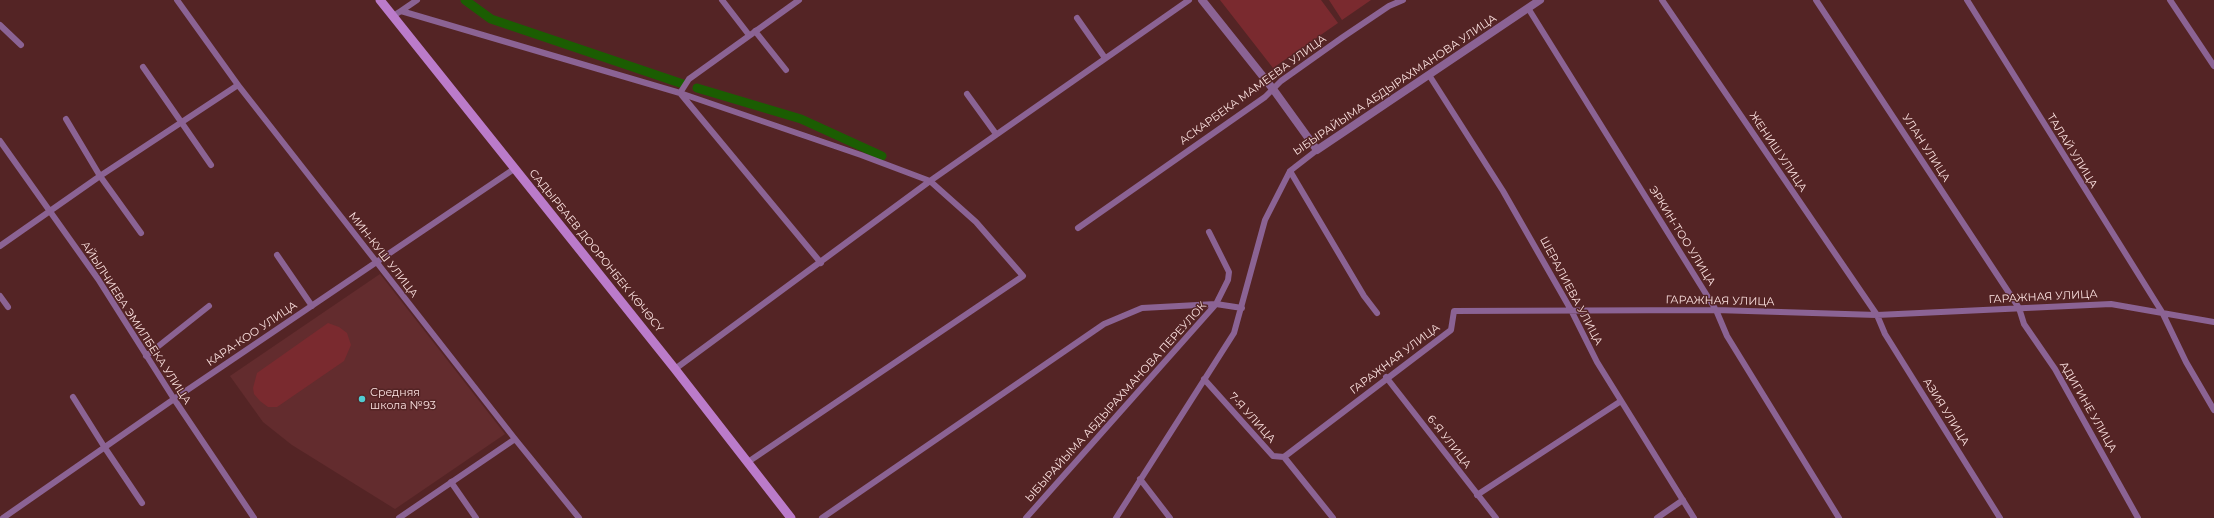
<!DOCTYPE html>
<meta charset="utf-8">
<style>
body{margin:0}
canvas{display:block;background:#542425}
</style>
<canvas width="2214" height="518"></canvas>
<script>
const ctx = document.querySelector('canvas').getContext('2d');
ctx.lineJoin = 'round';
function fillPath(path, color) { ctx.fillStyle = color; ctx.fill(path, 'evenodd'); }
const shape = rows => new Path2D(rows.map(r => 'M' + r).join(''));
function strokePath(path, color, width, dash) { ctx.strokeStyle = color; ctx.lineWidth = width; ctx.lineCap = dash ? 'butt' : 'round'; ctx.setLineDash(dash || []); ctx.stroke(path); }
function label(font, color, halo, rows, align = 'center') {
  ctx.font = font + ' Montserrat,sans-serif'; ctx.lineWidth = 3; ctx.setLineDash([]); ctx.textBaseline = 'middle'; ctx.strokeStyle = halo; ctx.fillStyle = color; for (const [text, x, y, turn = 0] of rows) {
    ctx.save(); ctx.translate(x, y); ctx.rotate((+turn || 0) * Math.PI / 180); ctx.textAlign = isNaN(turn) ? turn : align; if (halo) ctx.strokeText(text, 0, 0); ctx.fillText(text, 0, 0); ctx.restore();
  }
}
const built = shape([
 [380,274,505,434,395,509,292,445,263,422,230,376]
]);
const green = shape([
 [1220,0,1321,0,1338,23,1273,68],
 [1329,0,1371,0,1342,20],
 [328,323,339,327,347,333,351,345,344,361,277,407,268,407,260,401,254,394,253,388,257,373]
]);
const canal = shape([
 [465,0,491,19,683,84],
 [697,88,801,119,882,156]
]);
const minor = shape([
 [177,0,238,85,515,439,579,518],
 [722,0,749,35],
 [799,0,689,79,680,93,821,263],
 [1662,0,1877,315,1885,334,2000,518],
 [1816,0,2019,308,2024,324,2055,369,2138,518],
 [1967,0,2162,312,2186,362,2214,410],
 [2170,0,2214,66],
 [1528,8,1716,310,1727,336,1839,518],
 [401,11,417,0],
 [393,16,401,11,680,93,861,155,930,181,976,222,1023,276,748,462],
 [1077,18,1105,58],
 [0,25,21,45],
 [755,31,786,70],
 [143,67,211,165],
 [1429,75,1503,191,1571,310,1597,362,1694,518],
 [967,94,996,134],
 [66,119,100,176,141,233],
 [0,141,98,279,174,399,254,518],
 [1290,171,1364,296,1377,313],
 [1078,228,1265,97,1281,81,1343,37,1389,6,1403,0],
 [0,246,100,176,238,85],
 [277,255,312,306],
 [0,296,8,307],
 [146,356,209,306],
 [675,369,930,181,1189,0],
 [1386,377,1496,518],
 [1204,379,1273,456,1284,457,1333,518],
 [73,397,105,448,142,503],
 [1284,457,1451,330,1454,311,1716,310,1877,315,2111,304,2214,322],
 [1140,479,1170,518],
 [451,482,476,518],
 [1477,495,1621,401],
 [3,518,174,399,514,169],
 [399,518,515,439],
 [822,518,1104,324,1142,308,1216,304,1242,308],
 [1026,518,1216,304,1228,280,1229,272,1209,232],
 [1116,518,1234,333,1265,220,1290,171,1317,150],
 [1657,518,1683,500]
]);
const tertiary = shape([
 [1202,0,1273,89,1317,150,1540,0]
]);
const secondary = shape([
 [380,0,675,369,791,518]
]);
const markers = [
 [362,399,4,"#51ccd2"]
];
const streetNames = [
 ["ЫБЫРАЙЫМА АБДЫРАХМАНОВА УЛИЦА",1395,85,-34],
 ["АСКАРБЕКА МАМЕЕВА УЛИЦА",1253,90,-36],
 ["УЛАН УЛИЦА",1926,148,57],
 ["ТАЛАЙ УЛИЦА",2072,151,58],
 ["ЖЕНИШ УЛИЦА",1778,152,56],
 ["ЭРКИН-ТОО УЛИЦА",1682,236,58],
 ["САДЫРБАЕВ ДООРОНБЕК КӨЧӨСҮ",596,251,51],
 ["МИН-КУШ УЛИЦА",383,255,52],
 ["ШЕРАЛИЕВА УЛИЦА",1571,291,62],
 ["ГАРАЖНАЯ УЛИЦА",2043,297,-3],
 ["ГАРАЖНАЯ УЛИЦА",1720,301,1],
 ["АЙЫЛЧИЕВА ЭМИЛБЕКА УЛИЦА",136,323,57],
 ["КАРА-КОО УЛИЦА",252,334,-34],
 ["ГАРАЖНАЯ УЛИЦА",1395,359,-37],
 ["ЫБЫРАЙЫМА АБДЫРАХМАНОВА ПЕРЕУЛОК",1116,402,-48],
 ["АДИГИНЕ УЛИЦА",2088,407,60],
 ["АЗИЯ УЛИЦА",1946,412,58],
 ["7-Я УЛИЦА",1252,418,48],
 ["6-Я УЛИЦА",1449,442,52]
];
const poiNames = [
 ["Средняя",370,393],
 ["школа №93",370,406]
];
fillPath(built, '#632c2e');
fillPath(green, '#7a2a2f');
strokePath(canal, '#1b5d02', 9);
strokePath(minor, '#8b6394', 6);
strokePath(tertiary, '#8b6394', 8);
strokePath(secondary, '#bb7bca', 9);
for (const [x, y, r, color] of markers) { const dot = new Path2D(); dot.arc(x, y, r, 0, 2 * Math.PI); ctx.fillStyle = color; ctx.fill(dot); strokePath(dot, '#542425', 1.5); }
label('11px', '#fce2e1', '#542425', streetNames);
label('11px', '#fce2e1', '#542425', poiNames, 'left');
</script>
